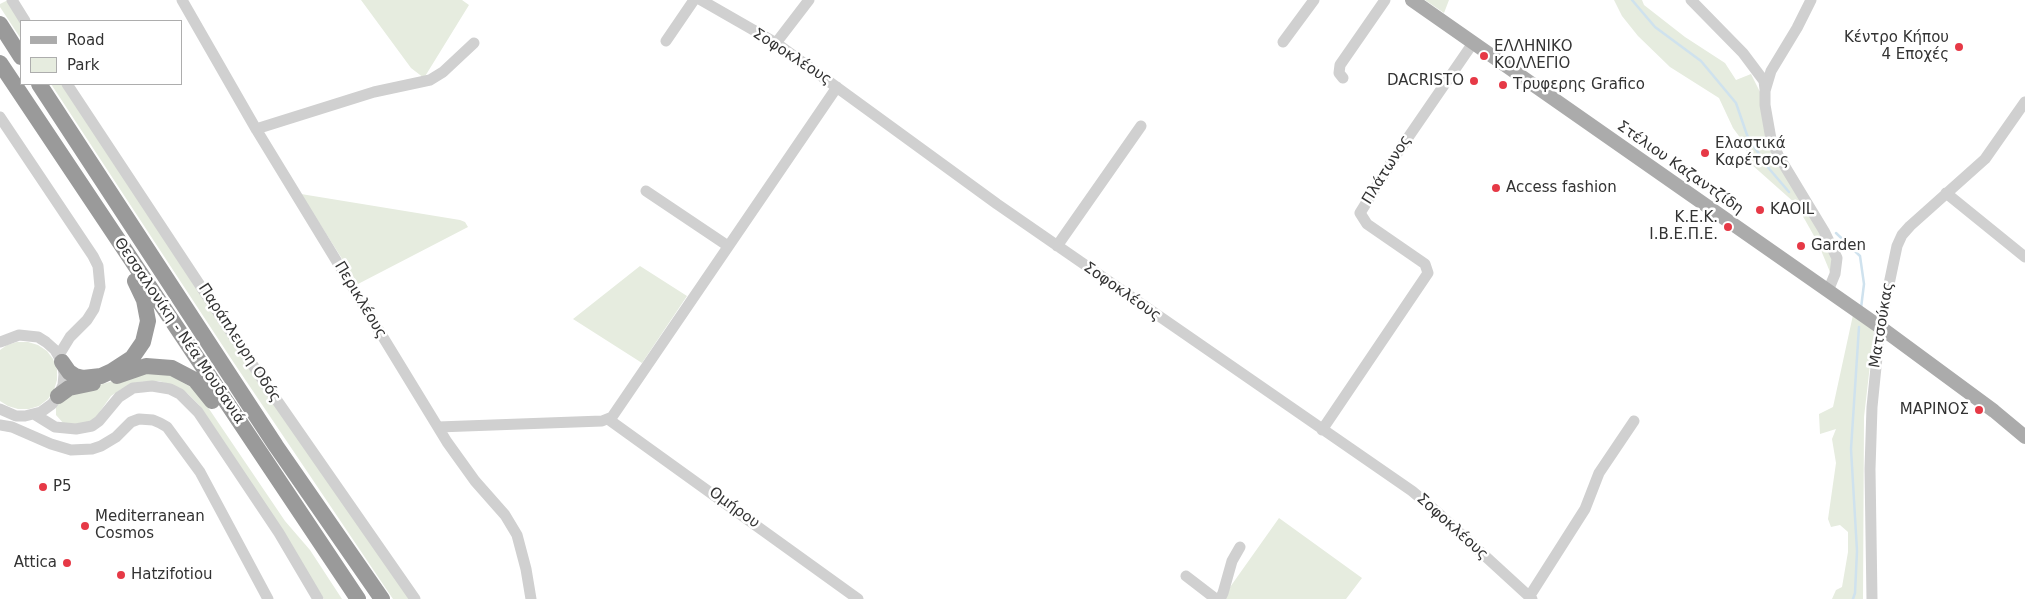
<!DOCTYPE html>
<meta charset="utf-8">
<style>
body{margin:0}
#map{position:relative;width:2025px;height:599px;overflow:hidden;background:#fff;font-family:"DejaVu Sans",sans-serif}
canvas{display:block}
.legend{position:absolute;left:20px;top:20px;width:162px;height:65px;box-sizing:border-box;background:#fff;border:1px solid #adadad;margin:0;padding:6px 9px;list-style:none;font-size:15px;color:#333}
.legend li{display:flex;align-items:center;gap:10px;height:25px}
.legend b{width:25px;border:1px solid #adadad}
</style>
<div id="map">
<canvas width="2025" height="599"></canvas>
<ul class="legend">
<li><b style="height:6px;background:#ababab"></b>Road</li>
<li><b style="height:14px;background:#e6ecdf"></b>Park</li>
</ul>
</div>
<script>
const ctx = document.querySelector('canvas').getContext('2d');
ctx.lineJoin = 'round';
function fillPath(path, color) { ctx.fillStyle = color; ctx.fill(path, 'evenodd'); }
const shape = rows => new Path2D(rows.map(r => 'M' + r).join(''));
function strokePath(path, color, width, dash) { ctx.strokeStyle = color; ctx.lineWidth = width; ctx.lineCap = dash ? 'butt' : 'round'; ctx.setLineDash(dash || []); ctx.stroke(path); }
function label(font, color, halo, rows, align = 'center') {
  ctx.font = font + ' "DejaVu Sans",sans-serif'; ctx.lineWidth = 5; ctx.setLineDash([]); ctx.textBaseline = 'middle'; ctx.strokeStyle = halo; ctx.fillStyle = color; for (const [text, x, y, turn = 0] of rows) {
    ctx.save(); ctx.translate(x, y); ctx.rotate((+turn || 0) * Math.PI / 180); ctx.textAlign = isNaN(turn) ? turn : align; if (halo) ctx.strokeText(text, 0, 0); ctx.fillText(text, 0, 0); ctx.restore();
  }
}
const green = shape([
 [8,0,21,21,21,39,0,7,0,4],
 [361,0,462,0,469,5,424,78,411,68],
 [1425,0,1449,0,1444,13],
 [1614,0,1642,0,1644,5,1685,37,1725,63,1736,80,1751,74,1761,94,1762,107,1812,217,1834,259,1830,272,1818,243,1796,204,1751,164,1744,143,1733,128,1719,98,1670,67,1638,36,1622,16],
 [51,84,64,84,410,599,393,599,234,363],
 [301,194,460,220,465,222,468,227,358,284],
 [640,266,687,296,642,363,573,319],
 [1853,315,1874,330,1864,417,1863,599,1832,599,1836,590,1842,587,1848,552,1848,532,1840,525,1831,527,1828,519,1836,463,1832,439,1836,429,1820,434,1819,414,1833,407],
 [17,342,28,342,38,345,47,351,53,359,57,369,57,380,54,390,48,399,39,406,29,409,18,409,8,406,0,401,0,350,7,345],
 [167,373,194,389,203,400,285,521,310,550,342,599,324,599,267,507,199,405,188,394,180,388,159,381,137,382,120,390,111,396,96,417,90,422,81,426,64,424,56,415,56,406,65,395,137,374],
 [1279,518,1362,578,1346,599,1226,599,1223,597]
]);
const stream = shape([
 [1632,0,1655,27,1701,61,1736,103,1747,135,1766,165,1789,192],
 [1836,233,1860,256,1864,284,1861,308],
 [1853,599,1855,593,1857,551,1851,449,1859,327]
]);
const minor = shape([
 [12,0,25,21],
 [182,0,256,129,447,442,475,481,505,515,517,535,526,569,531,599],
 [701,0,776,43,997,204,1412,491,1437,512,1532,599],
 [1691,0,1743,53,1764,81,1765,89],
 [1811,0,1797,28,1771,71,1765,91,1765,105,1771,139,1778,155,1824,231,1837,258,1835,274,1828,291],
 [666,41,694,0],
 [1283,42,1314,0],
 [776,43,809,0],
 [1343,78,1339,73,1340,65,1385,0],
 [67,84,262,379,415,599],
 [0,117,93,256,98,266,100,287,94,309,87,320,70,337,59,355],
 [256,129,374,92,430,80,443,72,474,43],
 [646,191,728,246],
 [1946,193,2025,257],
 [1057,246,1141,126],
 [0,342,19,335,38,337,46,342,55,350,62,362,64,374,63,385,58,396,52,404,41,412,25,416,16,416,0,409],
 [34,414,55,427,76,429,92,426,99,421,119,397,133,388,152,386,170,389,180,394,198,412,279,533,318,599],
 [608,419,858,599],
 [0,425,12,427,51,444,71,450,92,449,101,446,116,437,131,422,139,419,153,420,160,423,167,427,200,472,268,599],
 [438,427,602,421,612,417,837,87],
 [1322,430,1428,273,1425,264,1367,224,1360,213,1394,158,1473,43],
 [1186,576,1216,599],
 [1529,597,1585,509,1599,473,1634,421],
 [1220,599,1223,593,1232,561,1240,547],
 [1872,599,1870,469,1872,407,1880,327,1897,246,1902,235,1910,226,1985,159,2025,102]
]);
const major = shape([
 [1412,0,1880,327,1994,411,2025,437]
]);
const highway = shape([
 [0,24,21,57],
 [0,63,358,599],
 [39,84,276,446,382,599],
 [62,362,69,372,75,376,83,378,101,376,112,371,132,358,143,342,148,321,144,300,135,281],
 [117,376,146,366,172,368,195,380,212,401],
 [58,396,69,388,93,383]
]);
const markers = [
 [1959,47,5,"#e63946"],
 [1484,56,5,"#e63946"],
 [1474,81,5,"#e63946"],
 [1503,85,5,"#e63946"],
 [1705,153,5,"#e63946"],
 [1496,188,5,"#e63946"],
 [1760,210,5,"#e63946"],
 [1728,227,5,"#e63946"],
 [1801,246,5,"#e63946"],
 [1979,410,5,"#e63946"],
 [43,487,5,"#e63946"],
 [85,526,5,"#e63946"],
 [67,563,5,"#e63946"],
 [121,575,5,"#e63946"]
];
const poiNames = [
 ["Κέντρο Κήπου",1949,38,"right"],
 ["4 Εποχές",1949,55,"right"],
 ["ΕΛΛΗΝΙΚΟ",1494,47],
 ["ΚΟΛΛΕΓΙΟ",1494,64],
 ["DACRISTO",1464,81,"right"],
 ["Τρυφερης Grafico",1513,85],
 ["Ελαστικά",1715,144],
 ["Καρέτσος",1715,161],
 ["Access fashion",1506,188],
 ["KAOIL",1770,210],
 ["Κ.Ε.Κ.",1718,218,"right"],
 ["Ι.Β.Ε.Π.Ε.",1718,235,"right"],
 ["Garden",1811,246],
 ["ΜΑΡΙΝΟΣ",1969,410,"right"],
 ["P5",53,487],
 ["Mediterranean",95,517],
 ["Cosmos",95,534],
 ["Attica",57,563,"right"],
 ["Hatzifotiou",131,575]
];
const streetNames = [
 ["Σοφοκλέους",792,57,33],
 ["Στέλιου Καζαντζίδη",1680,168,35],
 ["Πλάτωνος",1387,170,-58],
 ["Σοφοκλέους",1122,292,35],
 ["Περικλέους",360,300,59],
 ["Ματσούκας",1882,325,-81],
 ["Θεσσαλονίκη - Νέα Μουδανιά",179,331,56],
 ["Παράπλευρη Οδός",239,343,57],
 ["Ομήρου",734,508,36],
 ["Σοφοκλέους",1452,527,42]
];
fillPath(green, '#e6ecdf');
strokePath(stream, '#cfe2ee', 2.5);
strokePath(minor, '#d0d0d0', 11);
strokePath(major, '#ababab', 14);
strokePath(highway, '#9a9a9a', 16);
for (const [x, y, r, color] of markers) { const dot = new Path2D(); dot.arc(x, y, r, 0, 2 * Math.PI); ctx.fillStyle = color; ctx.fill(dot); strokePath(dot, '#fff', 2); }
label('15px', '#333', '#fff', poiNames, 'left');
label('15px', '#333', '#fff', streetNames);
</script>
